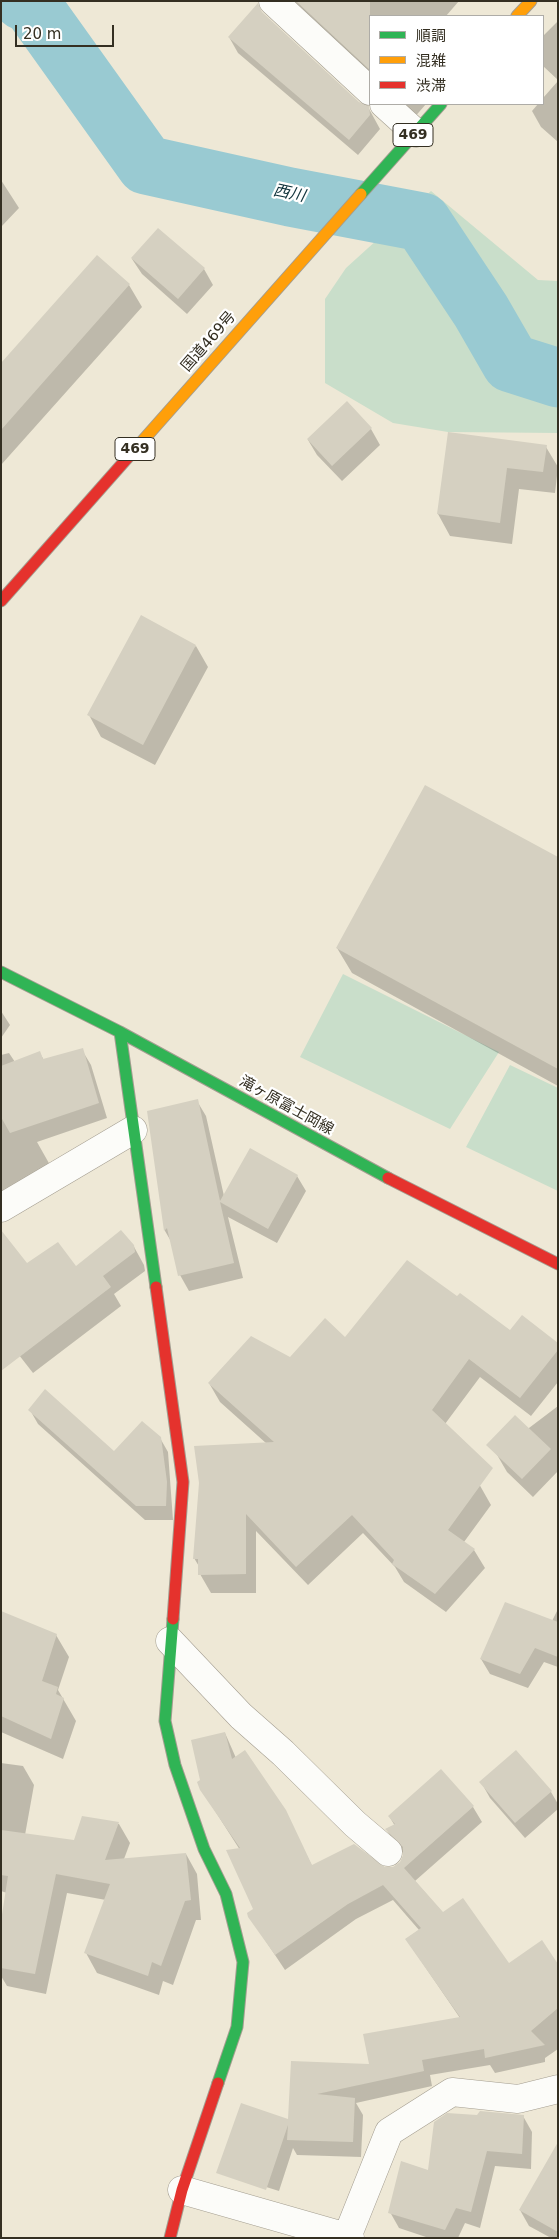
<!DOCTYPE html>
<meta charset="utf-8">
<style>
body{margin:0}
#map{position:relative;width:559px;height:2239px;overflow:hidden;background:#eee8d6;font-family:"DejaVu Sans","Noto Sans JP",sans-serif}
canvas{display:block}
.frame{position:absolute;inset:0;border:2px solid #342f22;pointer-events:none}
.legend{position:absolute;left:369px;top:15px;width:175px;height:90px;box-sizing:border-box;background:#fff;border:1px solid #aeaca7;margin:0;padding:6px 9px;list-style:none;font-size:15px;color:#342f22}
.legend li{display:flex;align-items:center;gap:10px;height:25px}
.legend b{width:25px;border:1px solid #aeaca7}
.scale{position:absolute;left:15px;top:25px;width:99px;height:22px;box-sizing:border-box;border:2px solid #342f22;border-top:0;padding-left:6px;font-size:15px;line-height:18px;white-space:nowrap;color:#342f22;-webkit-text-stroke:4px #fff;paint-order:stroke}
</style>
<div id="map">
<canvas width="559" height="2239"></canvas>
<div class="frame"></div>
<ul class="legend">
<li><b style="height:6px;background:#30b455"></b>順調</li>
<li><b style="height:6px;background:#ff9f0a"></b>混雑</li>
<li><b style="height:6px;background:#e5322d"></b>渋滞</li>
</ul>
<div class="scale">20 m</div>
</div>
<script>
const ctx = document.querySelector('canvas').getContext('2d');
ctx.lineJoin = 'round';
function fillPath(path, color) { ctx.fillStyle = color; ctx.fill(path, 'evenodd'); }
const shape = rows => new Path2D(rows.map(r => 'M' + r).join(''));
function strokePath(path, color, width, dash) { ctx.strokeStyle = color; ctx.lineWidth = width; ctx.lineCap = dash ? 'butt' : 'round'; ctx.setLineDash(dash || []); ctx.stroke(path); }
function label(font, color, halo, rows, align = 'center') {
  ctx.font = font + ' "DejaVu Sans","Noto Sans JP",sans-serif'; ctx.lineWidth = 4.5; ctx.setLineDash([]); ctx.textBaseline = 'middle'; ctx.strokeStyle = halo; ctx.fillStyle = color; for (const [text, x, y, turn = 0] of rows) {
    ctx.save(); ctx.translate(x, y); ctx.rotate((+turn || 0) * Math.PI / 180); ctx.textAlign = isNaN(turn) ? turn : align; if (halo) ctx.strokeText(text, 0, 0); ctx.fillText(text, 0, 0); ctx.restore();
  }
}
const green = shape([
 [431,191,538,280,558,281,558,433,448,432,393,423,325,383,325,299,346,268],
 [343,974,499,1052,450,1129,300,1057],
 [510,1065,558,1088,558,1191,466,1147]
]);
const shadow = shape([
 [279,1,459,1,446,16,370,16,370,79],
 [264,16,359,104,368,107,380,129,358,155,238,53,229,37],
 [558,21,558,80,543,66,543,36],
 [558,81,558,142,541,127,532,111,538,104,543,104,543,98],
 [395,104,426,104,413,119],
 [1,180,19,208,1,227],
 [97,257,129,285,142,307,1,465,1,365],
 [132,259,204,269,213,285,187,314,142,274],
 [347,403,371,429,380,445,342,481,317,455,308,440],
 [449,434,546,447,558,467,555,493,519,489,512,544,450,536,438,514],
 [196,646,208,667,155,765,101,737,89,715],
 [558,859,558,1086,352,973,337,948],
 [1,1011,10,1025,1,1038],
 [82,1050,91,1065,107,1118,37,1142,50,1165,1,1197,1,1055,9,1053,15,1062,39,1052,44,1060],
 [197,1101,206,1116,224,1196,297,1176,306,1191,277,1243,228,1217,243,1278,189,1291,180,1275,172,1243,165,1231,148,1112],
 [133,1245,144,1265,145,1271,114,1294,121,1306,33,1373,1,1332,75,1268],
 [457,1298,511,1331,558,1344,558,1382,531,1416,480,1377,445,1424,491,1505,464,1542,474,1550,485,1568,446,1612,404,1582,395,1567,363,1533,308,1585,256,1531,256,1593,211,1593,200,1574,200,1568,194,1558,267,1444,220,1402,209,1383,290,1358],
 [558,1406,558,1471,533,1497,507,1472,496,1453],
 [30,1410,114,1453,160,1438,168,1452,173,1520,145,1520,38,1424],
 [558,1609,558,1667,544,1662,528,1688,490,1674,481,1659,552,1621],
 [1,1623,56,1635,69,1657,58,1690,76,1721,63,1759,1,1732],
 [225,1733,236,1758,285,1811,312,1866,384,1868,393,1868,401,1863,404,1854,395,1844,387,1830,395,1826,389,1816,441,1770,473,1807,482,1822,415,1881,443,1913,508,1964,558,1967,558,2049,545,2058,545,2062,495,2073,490,2065,430,2075,432,2086,356,2103,363,2115,361,2157,297,2155,293,2148,279,2191,231,2176,289,2121,292,2062,371,2065,460,2018,406,1939,419,1930,393,1900,356,1919,285,1970,249,1916,255,1909,240,1850,201,1789],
 [1,1763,23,1766,34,1785,25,1835,74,1842,83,1818,119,1824,130,1843,124,1859,186,1854,197,1874,201,1920,196,1920,173,1985,163,1981,159,1995,97,1973,86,1953,106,1900,67,1893,46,1994,7,1986,1,1976,1,1929,7,1893,1,1891],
 [481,1782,551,1792,558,1804,558,1809,525,1838,490,1798],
 [523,2116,532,2132,531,2169,495,2166,480,2228,465,2223,458,2238,429,2238,399,2228,390,2212,430,2172],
 [558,2175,558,2238,551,2238,529,2226,520,2210]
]);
const river = shape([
 [23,1,31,4,146,165,290,197,422,222,481,311,511,363,558,378]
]);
const building = shape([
 [296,1,370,1,370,70],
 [258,3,262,12,359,102,369,106,370,115,349,140,228,37],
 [158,228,205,268,178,299,131,258],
 [97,255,130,284,1,430,1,363],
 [347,401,372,428,332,466,307,439],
 [448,432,547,445,543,472,507,468,500,523,437,514],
 [141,615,196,645,143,745,87,715],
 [425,785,558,857,558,1069,336,948],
 [83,1048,99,1103,10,1133,1,1117,1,1066,40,1051,43,1059],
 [198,1099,220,1201,250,1148,298,1175,268,1229,220,1202,234,1263,178,1276,167,1228,164,1231,147,1111],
 [1,1230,27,1263,58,1242,76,1266,121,1230,134,1245,135,1252,103,1276,111,1287,1,1371],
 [407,1260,457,1296,460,1293,510,1330,522,1315,558,1343,558,1350,520,1398,469,1359,432,1410,493,1468,448,1530,475,1549,435,1594,392,1564,394,1560,352,1515,296,1567,246,1514,246,1574,198,1575,198,1559,193,1559,199,1483,194,1446,274,1442,208,1383,251,1336,290,1357,325,1318,345,1337],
 [45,1389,114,1451,142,1421,161,1437,167,1482,166,1506,136,1506,28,1410],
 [515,1415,551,1449,522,1479,486,1445],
 [505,1602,558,1622,558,1657,535,1648,520,1674,480,1659],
 [1,1611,57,1634,42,1681,58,1687,56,1694,64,1698,51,1739,1,1716],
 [225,1732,232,1759,245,1750,286,1810,312,1865,354,1844,385,1867,393,1867,400,1862,403,1855,403,1847,385,1829,395,1824,388,1816,441,1769,474,1806,404,1868,443,1912,463,1898,509,1963,542,1940,558,1964,558,2008,531,2031,545,2045,485,2058,484,2049,422,2060,424,2071,317,2094,355,2098,353,2142,287,2140,288,2125,266,2190,216,2173,241,2103,288,2119,291,2061,369,2064,363,2034,460,2017,405,1939,421,1928,383,1885,348,1904,275,1955,248,1917,247,1913,253,1909,226,1850,240,1848,200,1790,197,1782,200,1780,191,1740],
 [516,1750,552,1791,515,1823,479,1782],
 [82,1816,119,1822,105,1860,186,1853,191,1900,185,1901,161,1966,152,1962,148,1976,84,1953,110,1884,56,1874,35,1974,1,1968,1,1921,8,1876,1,1875,1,1830,74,1840],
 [480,2111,524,2115,522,2154,487,2151,471,2212,456,2208,445,2230,388,2213,401,2161,428,2170,434,2122,447,2113,477,2115],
 [558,2142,558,2232,519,2210]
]);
const street = shape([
 [273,1,370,91],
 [384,104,416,133],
 [1,1208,133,1130],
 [170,1641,241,1716,283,1753,355,1824,388,1852],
 [182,2190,350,2238],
 [347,2237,389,2132,452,2092,518,2099,558,2089]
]);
const fast = shape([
 [361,194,441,104],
 [1,972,120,1032,388,1178],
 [120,1032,156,1287],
 [173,1619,165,1721,175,1765,204,1849,226,1894,243,1962,237,2027,218,2083]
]);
const slow = shape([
 [517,16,531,1],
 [138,446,361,194]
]);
const jam = shape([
 [1,601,138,446],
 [388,1178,558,1264],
 [156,1287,183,1482,173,1619],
 [170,2238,182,2190,218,2083]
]);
const shields = [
 [413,135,40],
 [135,449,40]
];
const shieldNames = [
 ["469",413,135],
 ["469",135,449]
];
const streetNames = [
 ["国道469号",209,342,-49],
 ["滝ヶ原富士岡線",286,1106,29]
];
const waterNames = [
 ["西川",289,194,12]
];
fillPath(green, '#c9deca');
fillPath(shadow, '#0003');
strokePath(river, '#99cad2', 59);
fillPath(building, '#d5d0c1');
strokePath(street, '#a39d90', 29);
strokePath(fast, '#a39d90', 13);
strokePath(slow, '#a39d90', 13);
strokePath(jam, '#a39d90', 13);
strokePath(street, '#fcfcf9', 28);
strokePath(fast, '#30b455', 11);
strokePath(slow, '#ff9f0a', 11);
strokePath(jam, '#e5322d', 11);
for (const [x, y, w] of shields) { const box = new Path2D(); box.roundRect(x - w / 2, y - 11.5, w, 23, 4); ctx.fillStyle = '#fff'; ctx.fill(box); strokePath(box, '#342f22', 1); }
label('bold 14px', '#342f22', null, shieldNames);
label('15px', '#342f22', '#fff', streetNames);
label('italic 16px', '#0e313a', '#fff', waterNames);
</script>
